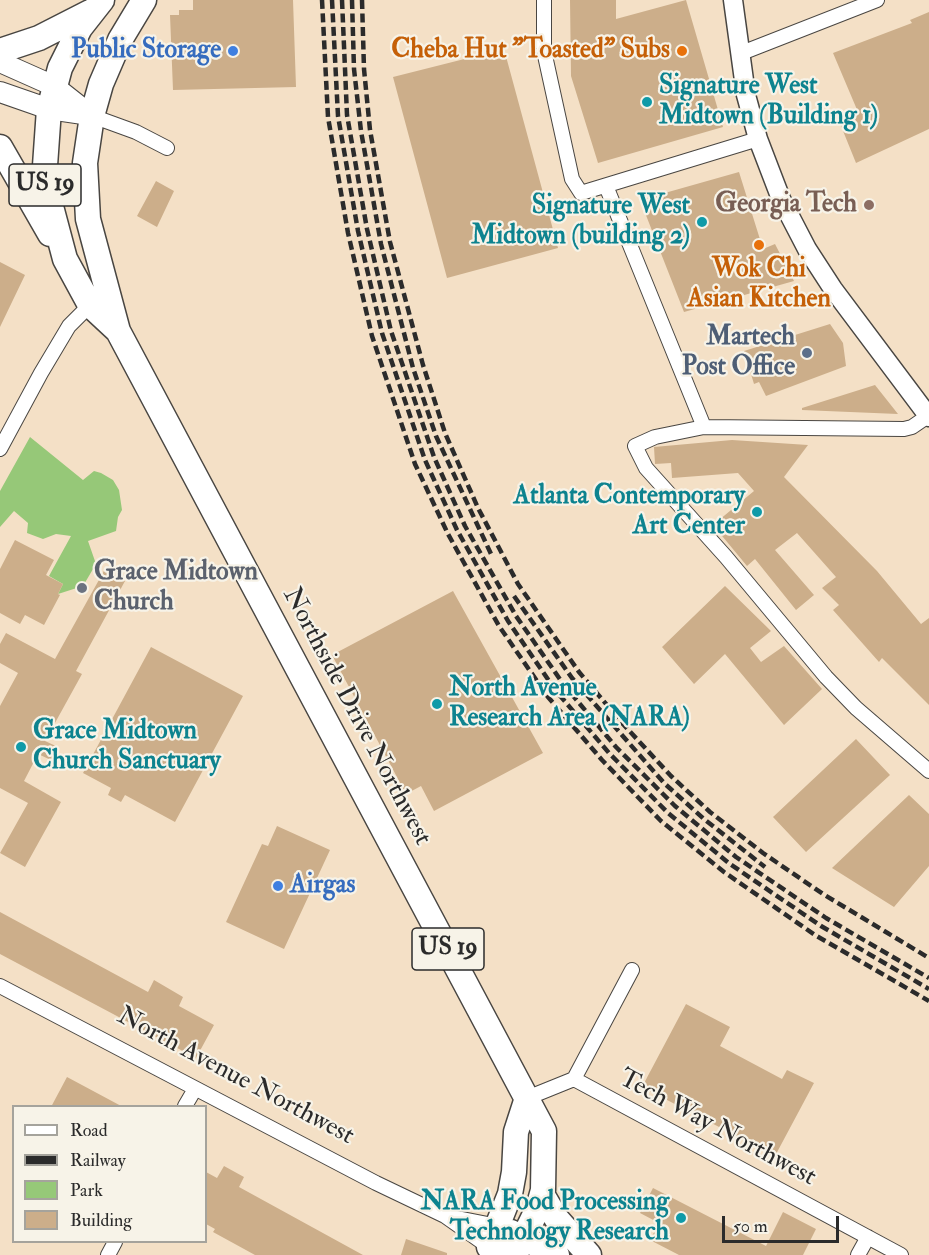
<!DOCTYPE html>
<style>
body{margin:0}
#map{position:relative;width:929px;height:1255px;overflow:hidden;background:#f4e0c6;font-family:"IM FELL Double Pica",serif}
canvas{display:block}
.legend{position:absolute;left:12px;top:1105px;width:195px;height:138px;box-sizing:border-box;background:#f7f3e8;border:2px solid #a5a39c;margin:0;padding:8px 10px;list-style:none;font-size:18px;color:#2b2b2b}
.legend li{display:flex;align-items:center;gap:12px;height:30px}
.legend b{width:30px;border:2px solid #a5a39c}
.scale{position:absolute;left:722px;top:1216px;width:117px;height:27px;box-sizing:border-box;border:3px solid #2b2b2b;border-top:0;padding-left:8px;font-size:18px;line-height:21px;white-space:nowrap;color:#2b2b2b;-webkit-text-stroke:4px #f7f3e8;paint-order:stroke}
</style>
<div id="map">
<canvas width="929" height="1255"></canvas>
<ul class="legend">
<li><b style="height:8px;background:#fff"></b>Road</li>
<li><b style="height:8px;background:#2b2b2b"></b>Railway</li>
<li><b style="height:16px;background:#96c878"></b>Park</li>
<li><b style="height:16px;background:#ccae8a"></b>Building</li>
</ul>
<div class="scale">50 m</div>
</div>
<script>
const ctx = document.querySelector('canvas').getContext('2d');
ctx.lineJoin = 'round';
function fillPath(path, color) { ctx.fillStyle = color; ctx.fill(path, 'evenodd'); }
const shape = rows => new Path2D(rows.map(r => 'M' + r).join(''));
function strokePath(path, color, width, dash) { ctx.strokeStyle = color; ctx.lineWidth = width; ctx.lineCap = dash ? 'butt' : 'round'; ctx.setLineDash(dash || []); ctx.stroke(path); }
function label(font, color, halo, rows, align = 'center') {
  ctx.font = font + ' "IM FELL Double Pica",serif'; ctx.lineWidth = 4.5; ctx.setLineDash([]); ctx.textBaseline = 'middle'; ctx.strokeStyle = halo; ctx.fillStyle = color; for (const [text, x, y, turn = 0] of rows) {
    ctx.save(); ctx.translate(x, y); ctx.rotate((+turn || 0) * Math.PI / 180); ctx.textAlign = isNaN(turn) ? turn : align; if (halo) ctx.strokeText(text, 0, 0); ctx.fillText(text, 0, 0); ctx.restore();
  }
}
const green = shape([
 [30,437,83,480,94,471,101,473,113,480,119,490,122,510,118,517,116,531,88,541,96,564,83,586,58,594,63,584,49,576,71,536,56,534,43,539,27,533,28,523,14,511,0,527,0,491]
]);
const building = shape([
 [193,0,293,0,296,87,173,90,170,15,179,15,179,10,193,10],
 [570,0,616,0,616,19,686,0,723,127,598,163,571,76],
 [929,12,929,129,856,163,839,121,858,112,833,53,912,23,910,20],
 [504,49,558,248,447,278,393,77],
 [739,172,763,249,775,244,794,281,684,312,640,200],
 [156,181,174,191,157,227,137,216],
 [0,262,25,275,0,327],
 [830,324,843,343,846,366,766,396,759,382,754,384,744,351],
 [875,385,898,414,802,410,802,408],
 [732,440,808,445,784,477,877,571,921,624,929,618,929,705,882,658,879,662,833,610,839,605,822,588,836,577,797,533,775,550,814,595,796,610,755,559,747,566,713,525,754,491,738,473,672,478,671,463,655,464,654,447],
 [15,540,54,560,46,575,63,584,58,594,60,595,44,625,25,615,20,624,0,613,0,569],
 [105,569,125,581,76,671,82,674,45,741,58,747,51,760,38,754,24,781,61,802,25,867,0,853,28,803,0,788,0,706,18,673,0,663,0,644,6,633,55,659],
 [725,586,771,631,750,648,761,662,784,646,822,689,784,725,725,654,694,684,662,647],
 [453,591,543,753,434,811,421,786,406,794,332,655],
 [151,647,243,696,175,822,125,795,121,802,108,795,111,788,83,773],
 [856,739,890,775,806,852,773,817],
 [909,795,929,814,929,866,894,907,832,868],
 [277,826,330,850,284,949,226,922,262,844,268,846],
 [0,912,148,992,154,980,183,997,179,1006,214,1025,196,1058,0,954],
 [686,1004,730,1027,720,1046,782,1079,787,1070,814,1083,775,1156,642,1087],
 [67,1077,123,1107,51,1107],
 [224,1166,244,1177,239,1187,363,1255,255,1255,213,1232,215,1229,206,1224,206,1172,217,1178],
 [653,1188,766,1246,783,1212,816,1229,803,1255,679,1255,650,1240,659,1223,640,1213],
 [406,1239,447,1253,447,1255,401,1255]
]);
const street = shape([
 [544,0,544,51,572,179,581,193,758,139],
 [739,54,877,0],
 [92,116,136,132,167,148],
 [606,186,704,427],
 [928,416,912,427,904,429,704,427,655,437,635,446,646,468,726,557,826,677,856,708,929,771],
 [0,449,41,373,69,326,90,305],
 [0,986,376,1183,445,1216,489,1247],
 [574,1079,901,1255],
 [527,1098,574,1079,632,970],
 [185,1106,195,1089],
 [447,1216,498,1226],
 [108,1255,115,1242],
 [858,1255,868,1237]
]);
const secondary = shape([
 [733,0,746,95,758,139,781,199,807,249,833,289,929,417]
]);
const primary = shape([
 [0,62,54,86,92,116],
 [0,92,49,109,90,115]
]);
const highway = shape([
 [102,0,80,28,60,68,49,109,44,180,65,259,90,305,118,331],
 [144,0,120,40,101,84,92,116,85,163,88,219,118,331,544,1131,543,1190,538,1208,515,1255],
 [0,51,39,38,90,12],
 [0,147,50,234],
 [542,1194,556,1218,589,1255],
 [511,1232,557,1255],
 [503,1255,489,1247,510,1194,514,1172,516,1132,527,1098]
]);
const rail = shape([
 [322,0,328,117,348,233,372,336,415,464,448,534,499,626,548,697,602,760,661,821,724,872,815,935,929,1001],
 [332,0,338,116,358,231,382,333,425,460,457,530,508,621,556,691,609,753,668,813,730,864,821,926,929,989],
 [342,0,347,115,367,229,391,331,434,457,465,526,516,616,564,685,616,747,675,806,736,857,826,918,929,978],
 [352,0,354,69,361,131,381,244,413,368,436,436,491,554],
 [362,0,364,69,370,130,390,242,423,365,445,433,478,508,518,584,579,672,623,724,671,776,710,812,763,853,823,894,929,958],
 [514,596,572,678,664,783,704,819,765,867]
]);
const markers = [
 [233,51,6,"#3f7fe0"],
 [682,51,6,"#e8710a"],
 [647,102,6,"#0f9aa8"],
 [869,205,6,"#8d6e63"],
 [702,222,6,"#0f9aa8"],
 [759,245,6,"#e8710a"],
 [807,353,6,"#5c6f8a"],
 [757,512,6,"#0f9aa8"],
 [82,588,6,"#6b7280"],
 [437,704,6,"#0f9aa8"],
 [21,747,6,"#0f9aa8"],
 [278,886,6,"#3f7fe0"],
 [681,1218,6,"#0f9aa8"]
];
const shields = [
 [45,185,72],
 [448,949,72]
];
const shieldNames = [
 ["US 19",45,185],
 ["US 19",448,949]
];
const shopNames = [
 ["Public Storage",221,51],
 ["Airgas",290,886,"left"]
];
const foodNames = [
 ["Cheba Hut \"Toasted\" Subs",670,51],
 ["Wok Chi",759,270,"center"],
 ["Asian Kitchen",759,300,"center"]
];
const cultureNames = [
 ["Signature West",659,87],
 ["Midtown (Building 1)",659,117],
 ["Signature West",690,207,"right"],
 ["Midtown (building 2)",690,237,"right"],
 ["Atlanta Contemporary",745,497,"right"],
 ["Art Center",745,527,"right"],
 ["North Avenue",449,689],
 ["Research Area (NARA)",449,719],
 ["Grace Midtown",33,732],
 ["Church Sanctuary",33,762],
 ["NARA Food Processing",669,1203,"right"],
 ["Technology Research",669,1233,"right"]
];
const educationNames = [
 ["Georgia Tech",857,205]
];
const serviceNames = [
 ["Martech",795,338],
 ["Post Office",795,368]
];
const worshipNames = [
 ["Grace Midtown",94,573],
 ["Church",94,603]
];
const streetNames = [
 ["Northside Drive Northwest",356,717,62],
 ["North Avenue Northwest",235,1077,28],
 ["Tech Way Northwest",717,1129,28]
];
fillPath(green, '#96c878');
fillPath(building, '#ccae8a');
strokePath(street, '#494642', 16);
strokePath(secondary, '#494642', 21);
strokePath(primary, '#494642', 22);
strokePath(highway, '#494642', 27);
strokePath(street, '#fff', 14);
strokePath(secondary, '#fff', 18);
strokePath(primary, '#fff', 20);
strokePath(highway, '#fff', 24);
strokePath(rail, '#2b2b2b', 4.5, [9, 4.5]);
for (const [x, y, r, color] of markers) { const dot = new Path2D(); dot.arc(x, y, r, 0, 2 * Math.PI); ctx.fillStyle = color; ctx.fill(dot); strokePath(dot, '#f7f3e8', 2); }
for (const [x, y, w] of shields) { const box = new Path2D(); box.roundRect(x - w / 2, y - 21, w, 42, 4.5); ctx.fillStyle = '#f7f3e8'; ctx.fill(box); strokePath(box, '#2b2b2b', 1.5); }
label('bold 24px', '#2b2b2b', null, shieldNames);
label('bold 26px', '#366cbe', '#f7f3e8', shopNames, 'right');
label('bold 26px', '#c56008', '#f7f3e8', foodNames, 'right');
label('bold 26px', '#0d838f', '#f7f3e8', cultureNames, 'left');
label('bold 26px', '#785e54', '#f7f3e8', educationNames, 'right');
label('bold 26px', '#4e5e75', '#f7f3e8', serviceNames, 'right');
label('bold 26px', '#5b616d', '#f7f3e8', worshipNames, 'left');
label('26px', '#2b2b2b', '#f7f3e8', streetNames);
</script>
